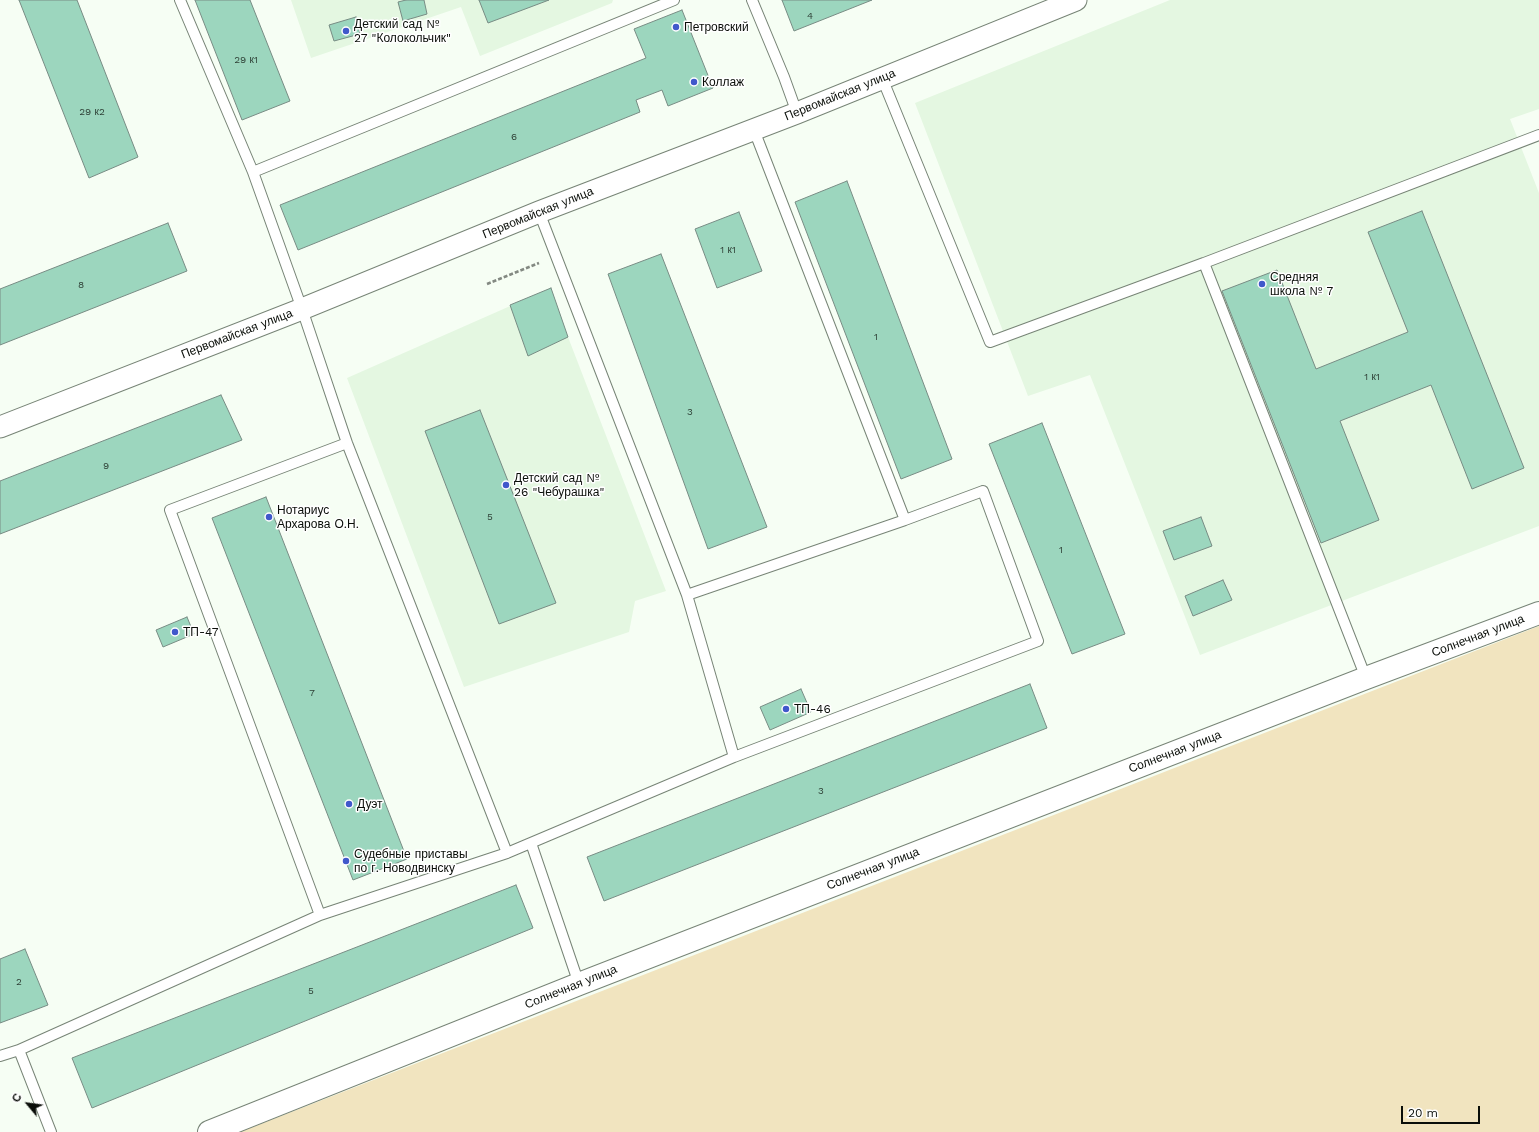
<!DOCTYPE html>
<meta charset="utf-8">
<style>
body{margin:0}
#map{position:relative;width:1539px;height:1132px;overflow:hidden;background:#f6fef4;font-family:"Work Sans",sans-serif}
canvas{display:block}
.north{position:absolute;left:8px;top:1084px;width:40px;height:40px;-webkit-text-stroke:3px #fff;paint-order:stroke;rotate:299deg;font-size:11px;font-weight:700;line-height:16px;text-align:center;color:#0a0e09}
.north::after{content:'';display:block;margin:auto;width:14px;height:18px;background:#0a0e09;clip-path:polygon(50% 0,100% 100%,50% 72%,0 100%)}
.scale{position:absolute;left:1401px;top:1106px;width:79px;height:18px;box-sizing:border-box;border:2px solid #0a0e09;border-top:0;padding-left:5px;font-size:12px;line-height:14px;white-space:nowrap;color:#0a0e09;-webkit-text-stroke:3px #fff;paint-order:stroke}
</style>
<div id="map">
<canvas width="1539" height="1132"></canvas>
<div class="north">С</div>
<div class="scale">20 m</div>
</div>
<script>
const ctx = document.querySelector('canvas').getContext('2d');
ctx.lineJoin = 'round';
function fillPath(path, color) { ctx.fillStyle = color; ctx.fill(path, 'evenodd'); }
const shape = rows => new Path2D(rows.map(r => 'M' + r).join(''));
function strokePath(path, color, width, dash) { ctx.strokeStyle = color; ctx.lineWidth = width; ctx.lineCap = dash ? 'butt' : 'round'; ctx.setLineDash(dash || []); ctx.stroke(path); }
function label(font, color, halo, rows, align = 'center') {
  ctx.font = font + ' "Work Sans",sans-serif'; ctx.lineWidth = 3; ctx.setLineDash([]); ctx.textBaseline = 'middle'; ctx.strokeStyle = halo; ctx.fillStyle = color; for (const [text, x, y, turn = 0] of rows) {
    ctx.save(); ctx.translate(x, y); ctx.rotate((+turn || 0) * Math.PI / 180); ctx.textAlign = isNaN(turn) ? turn : align; if (halo) ctx.strokeText(text, 0, 0); ctx.fillText(text, 0, 0); ctx.restore();
  }
}
const built = shape([
 [291,0,613,0,612,3,480,56,461,7,311,58],
 [1170,0,1539,0,1539,109,1510,119,1539,193,1539,526,1200,655,1090,375,1028,396,915,103],
 [551,288,568,337,666,591,635,601,629,632,464,687,347,378]
]);
const green = shape([
 [1539,626,1539,1132,240,1132]
]);
const building = shape([
 [19,0,77,0,138,157,89,178,19,0],
 [195,0,250,0,290,101,242,120,195,0],
 [406,0,424,0,427,14,403,21,398,2,406,0],
 [479,0,549,0,488,23,479,0],
 [782,0,872,0,794,31,782,0],
 [682,10,713,88,668,106,662,90,636,100,640,112,298,250,280,205,646,58,634,29,682,10],
 [356,17,360,34,334,41,329,25,356,17],
 [847,181,952,459,901,479,795,202,847,181],
 [1422,211,1524,468,1472,489,1431,385,1340,421,1379,520,1321,543,1222,291,1277,270,1316,369,1408,332,1368,232,1422,211],
 [739,212,762,271,717,288,695,229,739,212],
 [168,223,187,271,0,345,0,289,168,223],
 [661,254,767,527,708,549,608,274,661,254],
 [551,288,568,337,528,356,510,305,551,288],
 [221,395,242,440,0,534,0,481,221,395],
 [480,410,556,603,499,624,425,431,480,410],
 [1042,423,1125,634,1072,654,989,444,1042,423],
 [266,497,407,859,353,880,212,518,266,497],
 [1201,517,1212,546,1174,560,1163,531,1201,517],
 [1223,580,1232,600,1193,616,1185,596,1223,580],
 [187,617,194,634,163,647,156,630,187,617],
 [1030,684,1047,728,604,901,587,857,1030,684],
 [801,689,811,712,770,730,760,707,801,689],
 [516,885,533,928,92,1108,72,1058,516,885],
 [25,949,48,1005,0,1023,0,959,25,949]
]);
const path = shape([
 [487,284,539,263]
]);
const service = shape([
 [180,0,253,172,674,0],
 [752,0,784,77,797,113],
 [882,78,990,342,1204,263],
 [754,130,905,520],
 [253,172,302,309,347,443,507,853],
 [539,212,687,595],
 [1366,678,1204,263,1539,135],
 [531,843,579,984],
 [320,915,170,510,347,443],
 [0,1056,19,1050],
 [51,1132,19,1050,320,915,507,853,734,757,1038,641,983,491,905,520,687,595,734,757]
]);
const minor = shape([
 [0,427,302,309,539,212,797,113,1076,0]
]);
const tertiary = shape([
 [209,1132,579,984,1366,678,1539,613]
]);
const markers = [
 [676,27,4,"#4058cb"],
 [346,31,4,"#4058cb"],
 [694,82,4,"#4058cb"],
 [1262,284,4,"#4058cb"],
 [506,485,4,"#4058cb"],
 [269,517,4,"#4058cb"],
 [175,632,4,"#4058cb"],
 [786,709,4,"#4058cb"],
 [349,804,4,"#4058cb"],
 [346,861,4,"#4058cb"]
];
const numberNames = [
 ["4",810,16],
 ["29 к1",246,60],
 ["29 к2",92,112],
 ["6",514,137],
 ["1 к1",728,250],
 ["8",81,285],
 ["1",876,337],
 ["1 к1",1372,377],
 ["3",690,412],
 ["9",106,466],
 ["5",490,517],
 ["1",1061,550],
 ["7",312,693],
 ["3",821,791],
 ["2",19,982],
 ["5",311,991]
];
const poiNames = [
 ["Детский сад №",354,24],
 ["27 \"Колокольчик\"",354,38],
 ["Петровский",684,27],
 ["Коллаж",702,82],
 ["Средняя",1270,277],
 ["школа № 7",1270,291],
 ["Детский сад №",514,478],
 ["26 \"Чебурашка\"",514,492],
 ["Нотариус",277,510],
 ["Архарова О.Н.",277,524],
 ["ТП-47",183,632],
 ["ТП-46",794,709],
 ["Дуэт",357,804],
 ["Судебные приставы",354,854],
 ["по г. Новодвинску",354,868]
];
const streetNames = [
 ["Первомайская улица",840,95,-22],
 ["Первомайская улица",538,213,-22],
 ["Первомайская улица",237,334,-21],
 ["Солнечная улица",1478,636,-21],
 ["Солнечная улица",1175,752,-21],
 ["Солнечная улица",873,869,-21],
 ["Солнечная улица",571,987,-22]
];
fillPath(built, '#e4f7e1');
fillPath(green, '#f1e4bf');
fillPath(building, '#9cd6be');
strokePath(building, '#788c84', 1);
strokePath(service, '#778476', 12);
strokePath(minor, '#778476', 23);
strokePath(tertiary, '#778476', 24);
strokePath(path, '#838982', 2.5, [4, 2]);
strokePath(service, '#fff', 10);
strokePath(minor, '#fff', 21);
strokePath(tertiary, '#fff', 22);
for (const [x, y, r, color] of markers) { const dot = new Path2D(); dot.arc(x, y, r, 0, 2 * Math.PI); ctx.fillStyle = color; ctx.fill(dot); strokePath(dot, '#fff', 1.5); }
label('10px', '#2e4036', null, numberNames);
label('12px', '#0a0e09', '#fff', poiNames, 'left');
label('12px', '#0a0e09', '#fff', streetNames);
</script>
